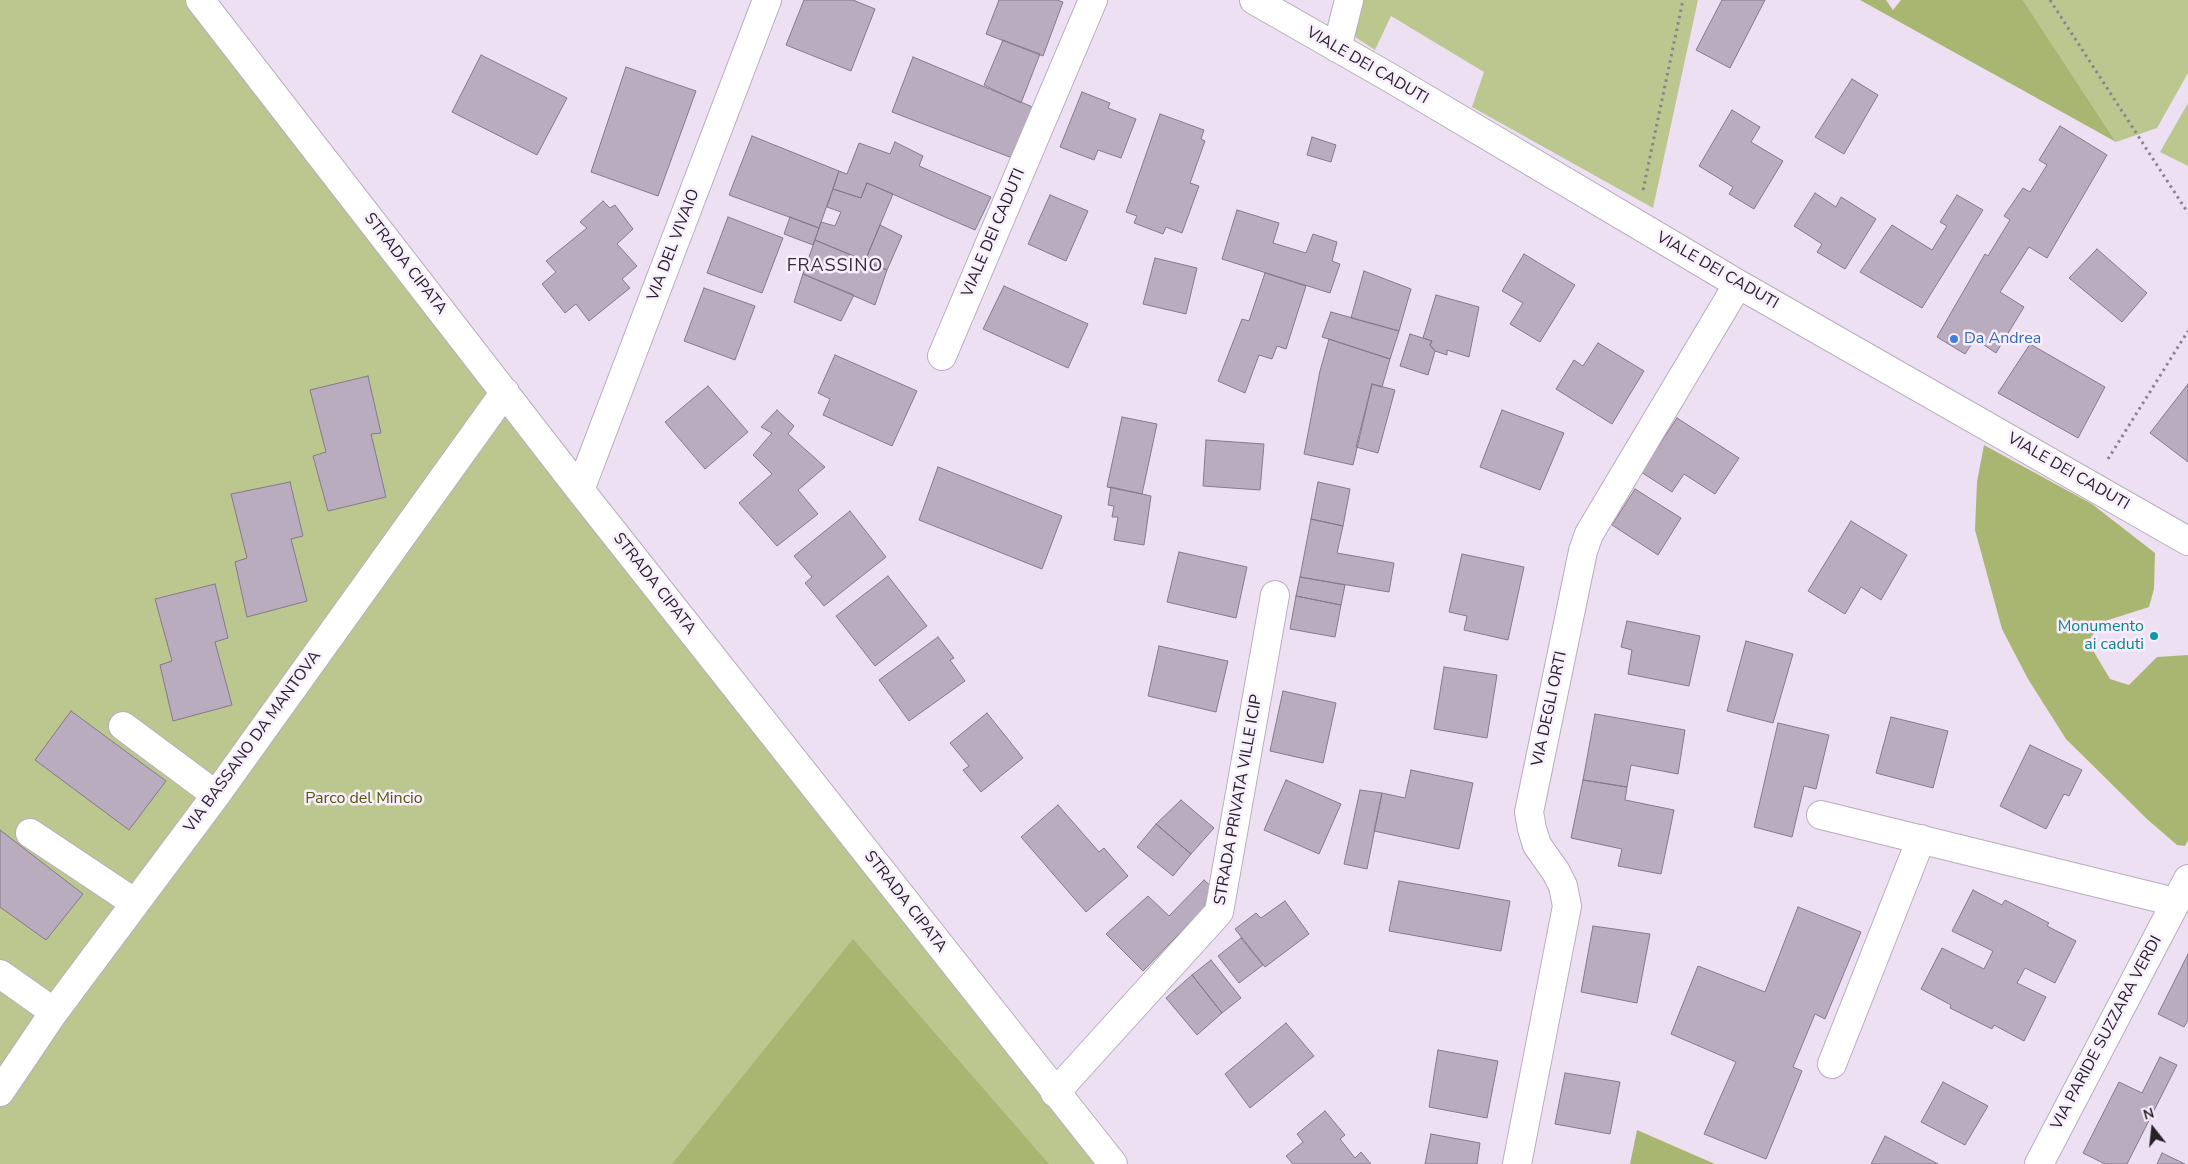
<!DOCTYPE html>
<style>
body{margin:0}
#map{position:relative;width:2188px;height:1164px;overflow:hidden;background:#ede0f3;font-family:"Nunito Sans",sans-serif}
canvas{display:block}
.north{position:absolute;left:2128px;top:1104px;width:50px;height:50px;-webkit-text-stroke:4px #f9eefd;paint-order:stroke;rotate:344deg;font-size:14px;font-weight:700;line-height:20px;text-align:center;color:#272229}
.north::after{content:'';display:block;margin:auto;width:18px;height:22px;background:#272229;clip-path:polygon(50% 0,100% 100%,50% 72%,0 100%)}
</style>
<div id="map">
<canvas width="2188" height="1164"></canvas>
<div class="north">N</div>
</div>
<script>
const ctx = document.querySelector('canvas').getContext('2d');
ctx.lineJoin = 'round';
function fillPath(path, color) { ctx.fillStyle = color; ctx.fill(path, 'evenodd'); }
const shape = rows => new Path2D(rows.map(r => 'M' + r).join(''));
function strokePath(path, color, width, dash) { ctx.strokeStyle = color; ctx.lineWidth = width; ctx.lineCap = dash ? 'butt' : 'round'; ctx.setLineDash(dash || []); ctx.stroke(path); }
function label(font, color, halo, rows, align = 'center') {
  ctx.font = font + ' "Nunito Sans",sans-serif'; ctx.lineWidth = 5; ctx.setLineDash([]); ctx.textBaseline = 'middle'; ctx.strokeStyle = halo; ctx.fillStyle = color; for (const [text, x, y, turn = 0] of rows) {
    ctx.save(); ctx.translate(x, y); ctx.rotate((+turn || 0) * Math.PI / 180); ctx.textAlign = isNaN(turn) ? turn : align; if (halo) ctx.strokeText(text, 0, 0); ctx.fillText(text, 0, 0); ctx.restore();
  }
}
const green = shape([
 [0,0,200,0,1113,1164,0,1164],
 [1363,0,1698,0,1653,208,1472,107,1484,72,1391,16,1375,50,1352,35],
 [2023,0,2188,0,2188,73,2157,128,2116,142],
 [2188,103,2188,166,2160,152]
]);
const forest = shape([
 [1860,0,1886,0,1893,10,1901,0,2023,0,2116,142],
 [1984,445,2092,504,2155,553,2154,589,2149,607,2102,622,2088,642,2110,679,2129,685,2157,657,2188,655,2188,840,2185,846,2177,845,2147,819,2066,739,2028,679,2002,629,1975,530,1977,482],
 [853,939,1049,1164,672,1164],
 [1637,1130,1715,1164,1630,1164]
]);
const building = shape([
 [804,0,853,0,875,9,851,71,786,45,804,0],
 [999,0,1057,0,1063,2,1043,56,986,34,999,0],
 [1722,0,1765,0,1730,68,1696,50,1722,0],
 [1003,40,1040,54,1021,103,984,85,1003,40],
 [481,55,567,98,537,155,452,112,481,55],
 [913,57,1035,108,1015,159,892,112,913,57],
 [626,67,696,91,658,196,591,172,626,67],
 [1852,79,1878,95,1844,154,1815,137,1852,79],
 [1082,92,1110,103,1108,108,1136,119,1121,158,1098,150,1094,160,1060,147,1082,92],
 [1732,110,1760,127,1751,142,1783,161,1754,209,1729,194,1733,187,1699,166,1732,110],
 [1160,114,1204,130,1201,139,1205,141,1190,183,1199,186,1182,233,1166,227,1163,234,1134,223,1137,216,1126,212,1160,114],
 [2060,126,2107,155,2047,258,2029,247,2000,292,2024,307,1996,353,1975,339,1965,354,1937,337,1985,254,1988,256,2010,220,2004,216,2023,188,2030,192,2047,165,2039,160,2060,126],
 [752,136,839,171,819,228,729,195,752,136],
 [1312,137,1336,145,1331,162,1307,155,1312,137],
 [895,142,923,156,919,166,991,197,975,230,867,183,861,198,833,189,839,171,847,174,859,143,890,154,895,142],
 [867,183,893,194,865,261,815,240,821,222,835,226,841,212,827,207,833,189,861,198,867,183],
 [1815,193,1836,207,1841,197,1876,219,1845,269,1817,252,1822,244,1794,226,1815,193],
 [1050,195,1088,211,1066,261,1028,244,1050,195],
 [1957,195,1983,210,1922,308,1860,272,1892,225,1932,250,1947,226,1940,222,1957,195],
 [603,201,610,208,615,205,633,229,617,244,637,266,622,279,630,288,589,321,576,304,565,313,542,284,556,272,546,261,587,228,580,222,603,201],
 [1237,210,1279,223,1273,243,1306,253,1313,234,1337,242,1332,261,1340,264,1330,293,1222,259,1237,210],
 [728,217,783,238,762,293,707,273,728,217],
 [790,217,819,228,813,245,784,234,790,217],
 [880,225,902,236,887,270,865,261,880,225],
 [815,240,887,270,875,305,803,274,815,240],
 [2097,249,2147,293,2122,322,2069,278,2097,249],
 [1524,254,1575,285,1540,342,1510,324,1523,303,1502,291,1524,254],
 [1155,258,1197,268,1186,314,1143,304,1155,258],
 [1364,271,1411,289,1399,331,1351,318,1364,271],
 [1265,273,1306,286,1286,349,1277,346,1272,359,1259,355,1245,393,1218,381,1242,319,1249,321,1265,273],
 [803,274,854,295,841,321,794,302,803,274],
 [1004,286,1088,324,1068,368,983,329,1004,286],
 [704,288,755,306,735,360,684,341,704,288],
 [1436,295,1479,307,1469,357,1447,350,1447,355,1435,351,1430,345,1432,341,1423,338,1436,295],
 [1331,312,1399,331,1390,359,1322,337,1331,312],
 [1410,334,1432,341,1430,345,1435,351,1428,375,1400,366,1410,334],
 [1329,339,1390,359,1382,387,1372,384,1353,465,1304,454,1320,371,1329,339],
 [1598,343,1644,371,1612,424,1556,389,1574,360,1583,366,1598,343],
 [2030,344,2105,387,2078,438,1998,393,2030,344],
 [835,355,917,391,892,446,823,415,830,399,818,393,835,355],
 [368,376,381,433,371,434,386,497,328,511,313,456,326,452,310,390,368,376],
 [1372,384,1395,390,1378,453,1356,447,1372,384],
 [2188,384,2188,462,2150,433,2188,384],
 [708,386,748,432,705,469,665,422,708,386],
 [777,410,794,426,788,434,825,467,798,490,818,514,777,546,739,503,772,474,753,455,772,433,761,427,777,410],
 [1502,410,1564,433,1540,490,1480,467,1502,410],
 [1122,417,1157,424,1142,494,1107,487,1122,417],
 [1677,418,1739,458,1715,494,1684,474,1672,492,1641,472,1677,418],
 [1206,440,1264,444,1260,490,1203,486,1206,440],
 [938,467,1062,516,1042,569,919,520,938,467],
 [290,482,303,536,291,539,307,601,247,617,235,562,247,558,231,494,290,482],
 [1318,482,1350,489,1343,526,1311,519,1318,482],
 [1111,487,1151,496,1144,545,1114,540,1118,517,1112,517,1114,506,1108,505,1111,487],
 [1635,489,1681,518,1658,555,1612,525,1635,489],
 [850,511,886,557,824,606,805,583,812,577,794,556,850,511],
 [1311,519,1343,526,1337,553,1394,563,1389,592,1300,577,1311,519],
 [1851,521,1907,555,1881,600,1861,587,1845,614,1808,591,1851,521],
 [1179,552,1247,567,1236,618,1167,602,1179,552],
 [1462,554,1524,567,1508,640,1464,630,1467,616,1449,612,1462,554],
 [888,576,927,626,875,666,836,616,888,576],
 [1300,577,1345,585,1341,605,1296,596,1300,577],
 [215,584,228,638,215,642,232,705,173,721,160,665,172,661,155,599,215,584],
 [1296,596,1341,605,1335,637,1290,629,1296,596],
 [1627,621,1700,636,1689,686,1628,674,1632,650,1621,647,1627,621],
 [938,637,954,658,950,660,965,681,909,721,879,680,938,637],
 [1746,641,1793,654,1773,723,1727,711,1746,641],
 [1159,646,1228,661,1216,712,1148,696,1159,646],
 [1444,667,1497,675,1487,738,1434,729,1444,667],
 [1283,691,1336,703,1323,763,1270,751,1283,691],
 [71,711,166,781,129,830,35,760,71,711],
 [987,713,1023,758,981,792,963,770,969,766,950,743,987,713],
 [1595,714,1685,730,1678,774,1631,765,1627,787,1583,780,1595,714],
 [1891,717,1948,731,1933,788,1876,773,1891,717],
 [1778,723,1829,735,1816,789,1804,786,1792,837,1754,827,1778,723],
 [2030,745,2082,770,2069,796,2064,794,2046,829,2000,806,2030,745],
 [1411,770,1473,783,1459,849,1374,831,1382,793,1405,798,1411,770],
 [1286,780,1341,804,1319,854,1264,830,1286,780],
 [1583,780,1627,787,1625,800,1674,810,1661,874,1618,866,1622,849,1571,838,1583,780],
 [1360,790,1382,793,1367,869,1344,864,1360,790],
 [1181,800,1214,828,1191,854,1156,824,1181,800],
 [1058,805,1099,852,1104,848,1128,876,1086,912,1021,837,1058,805],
 [1156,824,1191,854,1173,876,1137,847,1156,824],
 [0,830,83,894,46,940,0,907,0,830],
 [1204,880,1212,887,1206,906,1143,971,1106,934,1148,896,1169,916,1204,880],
 [1399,881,1510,901,1501,951,1389,931,1399,881],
 [1973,890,2002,905,2005,900,2049,923,2047,926,2076,941,2055,983,2025,968,2017,983,2046,997,2024,1041,1994,1025,1992,1029,1950,1008,1951,1005,1921,989,1942,948,1984,969,1993,951,1952,931,1973,890],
 [1285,901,1309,934,1265,967,1235,929,1256,913,1261,918,1285,901],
 [1798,907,1861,932,1825,1019,1815,1014,1793,1067,1802,1071,1766,1159,1704,1134,1736,1062,1671,1034,1698,966,1765,992,1798,907],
 [1593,926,1650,934,1637,1003,1581,992,1593,926],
 [1241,938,1263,965,1239,983,1218,956,1241,938],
 [2188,954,2188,1020,2184,1027,2158,1014,2188,954],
 [1211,960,1241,998,1222,1013,1192,975,1211,960],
 [1192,975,1222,1013,1197,1035,1166,998,1192,975],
 [1286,1023,1314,1056,1250,1108,1225,1074,1286,1023],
 [1438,1050,1498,1061,1487,1118,1429,1107,1438,1050],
 [2160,1057,2177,1065,2127,1164,2105,1164,2083,1153,2119,1082,2142,1093,2160,1057],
 [1565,1073,1620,1082,1610,1134,1555,1124,1565,1073],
 [1943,1082,1988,1106,1965,1145,1921,1122,1943,1082],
 [1325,1111,1345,1135,1340,1139,1355,1158,1361,1152,1371,1164,1293,1164,1286,1156,1303,1142,1297,1134,1325,1111],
 [1431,1134,1480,1143,1477,1164,1425,1164,1431,1134],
 [1885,1136,1938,1164,1871,1164,1885,1136],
 [2162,1153,2185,1164,2157,1164,2162,1153]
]);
const path = shape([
 [2050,0,2188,213],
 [1643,190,1683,0],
 [2108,459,2188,331]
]);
const street = shape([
 [200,0,580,490,1113,1164],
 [1254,0,1387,76,1738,284,2188,541],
 [1337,48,1349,0],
 [942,356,1093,0],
 [580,490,767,0],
 [123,726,216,795],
 [1821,815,2175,902],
 [30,833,135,903],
 [0,974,54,1012],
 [1832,1064,1921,839],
 [0,1092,54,1012,216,795,505,392],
 [1055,1093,1219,912,1275,595],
 [1517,1164,1567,906,1563,886,1556,872,1537,845,1532,829,1529,812,1583,551,1589,534,1738,284],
 [2039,1164,2188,879]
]);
const markers = [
 [1954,339,5,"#3f7fe0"],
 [2154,636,5,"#0f9aa8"]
];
const streetNames = [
 ["VIALE DEI CADUTI",1367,66,30],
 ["VIALE DEI CADUTI",994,233,-67],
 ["VIA DEL VIVAIO",674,245,-69],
 ["STRADA CIPATA",405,264,52],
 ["VIALE DEI CADUTI",1717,271,30],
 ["VIALE DEI CADUTI",2068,472,30],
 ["STRADA CIPATA",654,584,52],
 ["VIA DEGLI ORTI",1550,709,-78],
 ["VIA BASSANO DA MANTOVA",253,742,-54],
 ["STRADA PRIVATA VILLE ICIP",1239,800,-80],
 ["STRADA CIPATA",905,902,52],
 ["VIA PARIDE SUZZARA VERDI",2107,1033,-62]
];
const shopNames = [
 ["Da Andrea",1964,339]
];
const cultureNames = [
 ["Monumento",2144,627],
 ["ai caduti",2144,645]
];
const parkNames = [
 ["Parco del Mincio",364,799]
];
const neighbourhoodNames = [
 ["FRASSINO",835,267]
];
fillPath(green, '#bcc790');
fillPath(forest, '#a9b671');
fillPath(building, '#b9acbe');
strokePath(building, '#85798a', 1);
strokePath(street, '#b9acbe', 30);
strokePath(path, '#8b828f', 3, [2.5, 4]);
strokePath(street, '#fff', 28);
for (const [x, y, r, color] of markers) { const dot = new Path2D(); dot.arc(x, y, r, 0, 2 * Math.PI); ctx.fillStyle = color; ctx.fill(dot); strokePath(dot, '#f9eefd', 2); }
label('16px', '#272229', '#f9eefd', streetNames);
label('16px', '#366cbe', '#f9eefd', shopNames, 'left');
label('16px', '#0d838f', '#f9eefd', cultureNames, 'right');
label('16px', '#4e5906', '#f9eefd', parkNames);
ctx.letterSpacing = '1px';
label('18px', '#352b39', '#f9eefd', neighbourhoodNames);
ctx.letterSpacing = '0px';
</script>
